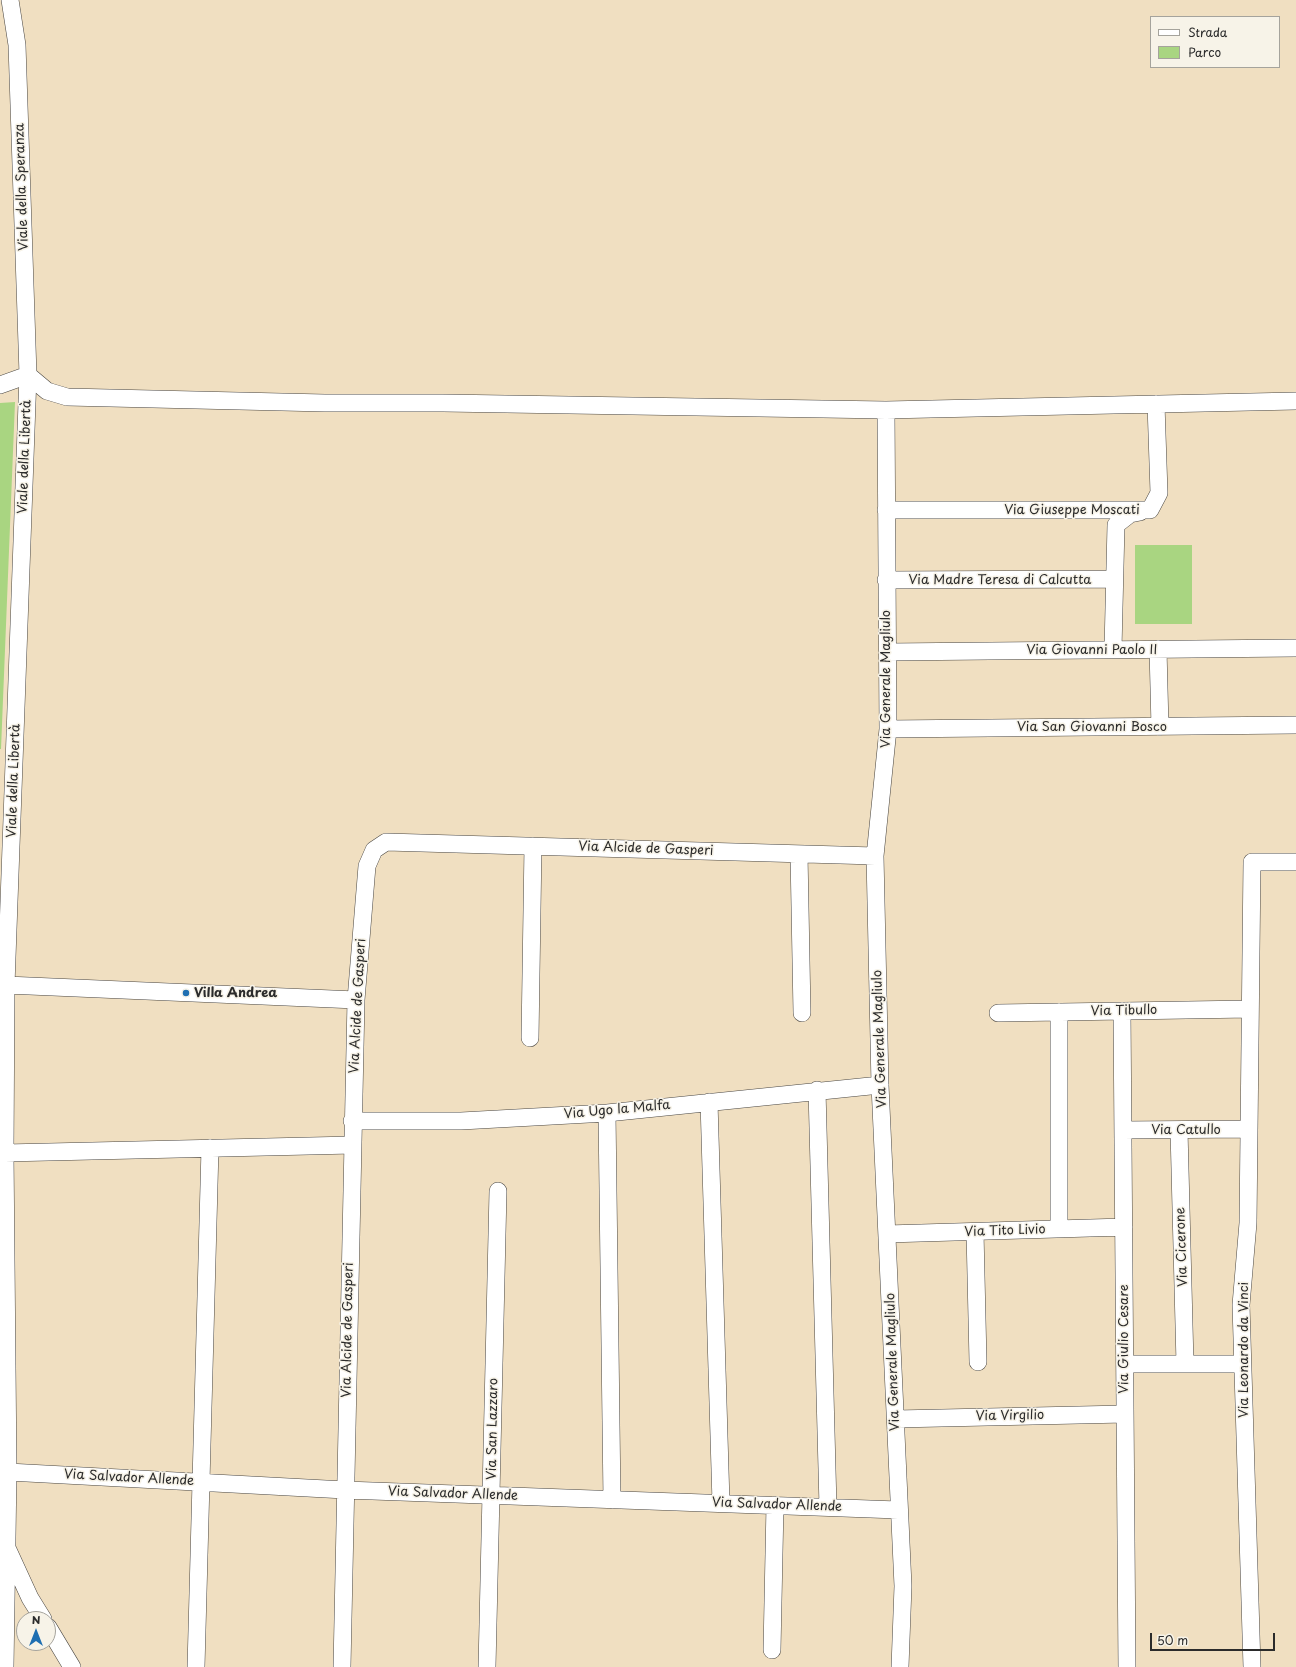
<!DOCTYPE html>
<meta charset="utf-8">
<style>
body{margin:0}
#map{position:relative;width:1296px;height:1667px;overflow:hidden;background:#f0dfc1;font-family:"Playpen Sans",sans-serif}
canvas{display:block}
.legend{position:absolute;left:1150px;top:16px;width:130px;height:52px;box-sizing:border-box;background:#f7f3e8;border:1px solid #a5a39c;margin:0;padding:5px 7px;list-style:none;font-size:12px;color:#2b2b2b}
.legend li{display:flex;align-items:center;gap:8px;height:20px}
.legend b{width:20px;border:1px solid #a5a39c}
.north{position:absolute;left:16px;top:1611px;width:40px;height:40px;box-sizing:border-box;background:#f7f3e8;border:1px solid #a5a39c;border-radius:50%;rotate:0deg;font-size:11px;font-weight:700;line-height:16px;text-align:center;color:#2b2b2b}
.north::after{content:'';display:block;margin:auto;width:14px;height:18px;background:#1f6fb2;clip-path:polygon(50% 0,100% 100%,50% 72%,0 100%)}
.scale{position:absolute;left:1150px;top:1633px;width:125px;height:18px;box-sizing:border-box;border:2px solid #2b2b2b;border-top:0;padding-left:5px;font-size:12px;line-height:14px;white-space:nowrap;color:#2b2b2b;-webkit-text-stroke:3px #f7f3e8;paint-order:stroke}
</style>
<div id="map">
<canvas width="1296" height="1667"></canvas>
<ul class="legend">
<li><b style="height:5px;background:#fff"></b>Strada</li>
<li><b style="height:11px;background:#a9d581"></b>Parco</li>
</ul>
<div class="north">N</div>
<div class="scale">50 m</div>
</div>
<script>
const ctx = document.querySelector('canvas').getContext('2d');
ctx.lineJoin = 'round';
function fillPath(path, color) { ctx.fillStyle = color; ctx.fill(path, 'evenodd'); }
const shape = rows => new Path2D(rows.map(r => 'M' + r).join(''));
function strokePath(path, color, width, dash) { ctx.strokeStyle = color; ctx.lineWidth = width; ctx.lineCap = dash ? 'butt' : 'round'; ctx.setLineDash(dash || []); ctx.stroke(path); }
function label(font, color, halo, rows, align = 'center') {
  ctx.font = font + ' "Playpen Sans",sans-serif'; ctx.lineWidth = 3; ctx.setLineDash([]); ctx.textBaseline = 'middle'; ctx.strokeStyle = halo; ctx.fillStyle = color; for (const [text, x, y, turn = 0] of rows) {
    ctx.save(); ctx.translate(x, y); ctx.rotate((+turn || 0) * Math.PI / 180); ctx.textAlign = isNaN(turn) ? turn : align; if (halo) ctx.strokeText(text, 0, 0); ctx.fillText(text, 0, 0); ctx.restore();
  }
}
const green = shape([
 [15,402,1,749,0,749,0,403],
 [1135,545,1192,545,1192,624,1135,624]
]);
const minor = shape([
 [28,375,47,391,67,397,325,403,443,403,886,410,1296,401],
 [0,385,28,375],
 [886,410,888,729,875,856,880,1085,903,1586,900,1667],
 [886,510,1150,510],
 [1150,510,1159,493,1156,404],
 [886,580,1114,579],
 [1113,649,1116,525,1130,514,1140,512],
 [1158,649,1160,727],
 [888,652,1296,648],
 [888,729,1296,725],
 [799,854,802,1013],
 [6,985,356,1000],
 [1122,1011,1127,1667],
 [1059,1012,1059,1229],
 [998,1013,1250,1009],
 [530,1038,533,846],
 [817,1090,828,1507],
 [709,1102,721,1503],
 [607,1113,612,1500],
 [352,1121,461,1121,607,1113,880,1085],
 [1123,1130,1248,1129],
 [1179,1130,1185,1364],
 [5,1153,353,1145],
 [975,1232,978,1362],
 [887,1234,1124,1227],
 [1125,1364,1242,1364],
 [896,1419,1125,1414],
 [8,1472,345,1490,898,1510],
 [8,1550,30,1598,43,1619],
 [48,1627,72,1667],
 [772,1650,775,1505],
 [5,1667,8,1472,5,1153,6,985,28,375,17,45,10,0],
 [196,1667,210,1148],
 [342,1667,356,1000,367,866,374,850,386,842,875,856],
 [487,1667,498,1191],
 [1252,1667,1241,1305,1248,1223,1252,862,1296,862]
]);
const markers = [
 [186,993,4,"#1f6fb2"]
];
const streetNames = [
 ["Viale della Speranza",22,187,-92],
 ["Viale della Libertà",25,457,-88],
 ["Via Giuseppe Moscati",1072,510],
 ["Via Madre Teresa di Calcutta",1000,580],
 ["Via Giovanni Paolo II",1092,650],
 ["Via Generale Magliulo",886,679,-90],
 ["Via San Giovanni Bosco",1092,727],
 ["Viale della Libertà",14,781,-88],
 ["Via Alcide de Gasperi",646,849,2],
 ["Via Alcide de Gasperi",358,1006,-87],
 ["Via Tibullo",1124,1011,-1],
 ["Via Generale Magliulo",880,1039,-92],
 ["Via Ugo la Malfa",617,1110,-5],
 ["Via Catullo",1186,1130],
 ["Via Tito Livio",1005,1231,-2],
 ["Via Cicerone",1182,1247,-92],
 ["Via Alcide de Gasperi",348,1330,-89],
 ["Via Giulio Cesare",1124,1339,-90],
 ["Via Leonardo da Vinci",1244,1350,-90],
 ["Via Generale Magliulo",893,1362,-92],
 ["Via Virgilio",1010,1416,-1],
 ["Via San Lazzaro",493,1429,-89],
 ["Via Salvador Allende",129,1478,3],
 ["Via Salvador Allende",453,1494,2],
 ["Via Salvador Allende",777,1505,2]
];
const poiNames = [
 ["Villa Andrea",194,993]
];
fillPath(green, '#a9d581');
strokePath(minor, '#494642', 18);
strokePath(minor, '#fff', 17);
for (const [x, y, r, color] of markers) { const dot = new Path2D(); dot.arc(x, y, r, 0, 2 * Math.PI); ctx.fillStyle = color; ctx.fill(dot); strokePath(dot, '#f7f3e8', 1.5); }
label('13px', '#2b2b2b', '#f7f3e8', streetNames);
label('bold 13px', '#2b2b2b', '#f7f3e8', poiNames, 'left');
</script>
